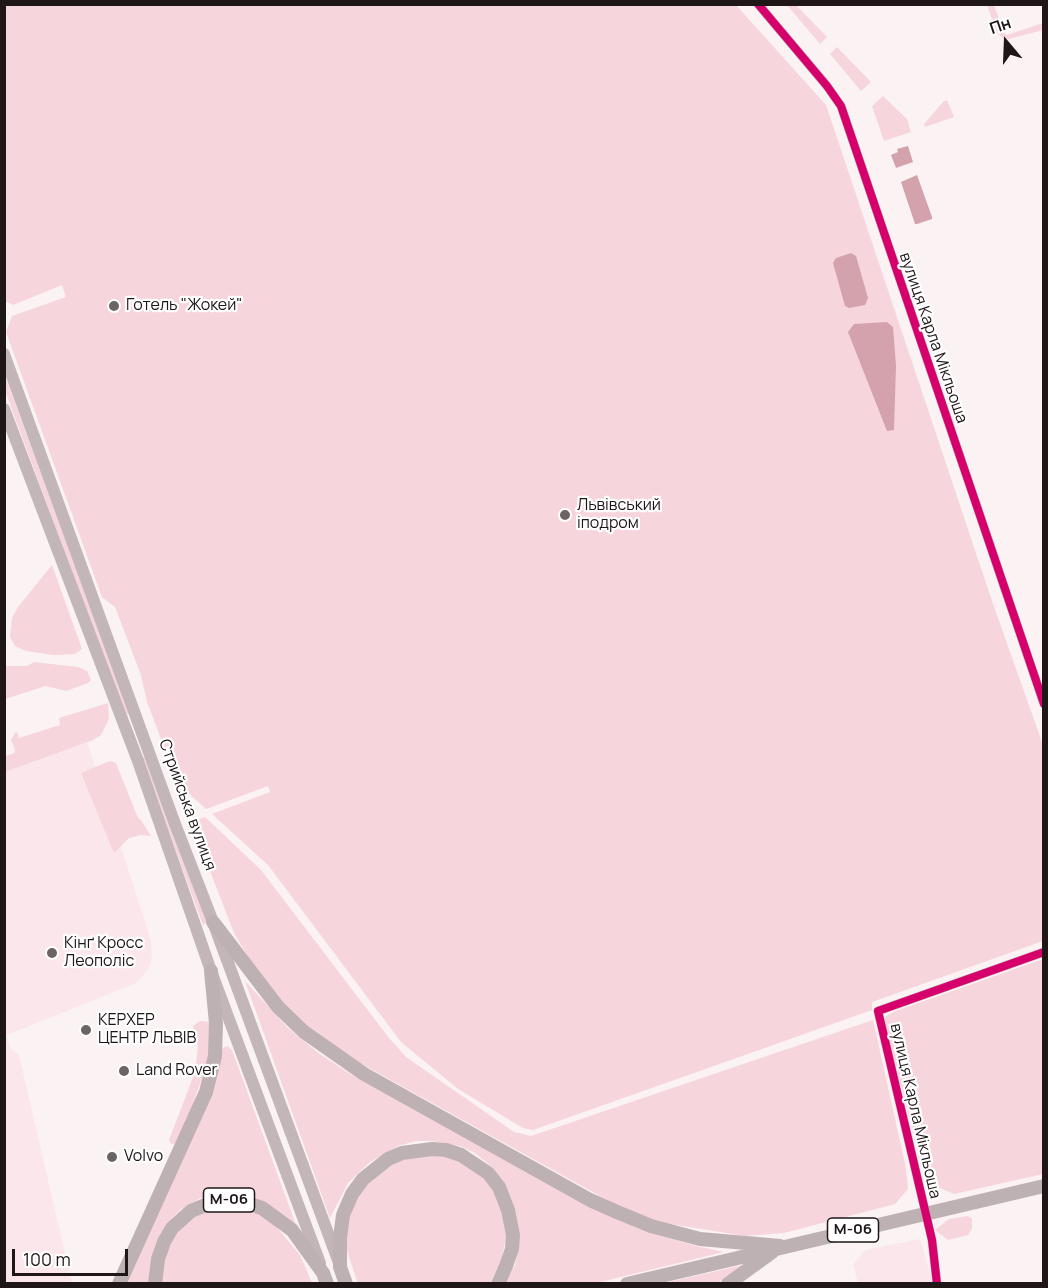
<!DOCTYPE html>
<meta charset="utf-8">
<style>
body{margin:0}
#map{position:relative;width:1048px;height:1288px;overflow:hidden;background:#fbf2f4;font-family:Manrope,sans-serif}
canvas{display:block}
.frame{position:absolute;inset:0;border:6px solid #1f1618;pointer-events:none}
.north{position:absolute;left:976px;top:12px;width:60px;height:60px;-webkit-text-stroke:4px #fff;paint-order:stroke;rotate:341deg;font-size:16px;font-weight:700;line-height:24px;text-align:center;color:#1f1618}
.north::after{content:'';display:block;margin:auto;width:21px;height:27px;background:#1f1618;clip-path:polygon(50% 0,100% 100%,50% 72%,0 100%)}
.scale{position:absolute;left:12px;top:1249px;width:116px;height:27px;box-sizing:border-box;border:3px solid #1f1618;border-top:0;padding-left:8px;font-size:18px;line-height:21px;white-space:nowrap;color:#1f1618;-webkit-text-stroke:4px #fff;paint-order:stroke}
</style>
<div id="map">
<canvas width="1048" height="1288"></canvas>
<div class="frame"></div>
<div class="north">Пн</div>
<div class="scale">100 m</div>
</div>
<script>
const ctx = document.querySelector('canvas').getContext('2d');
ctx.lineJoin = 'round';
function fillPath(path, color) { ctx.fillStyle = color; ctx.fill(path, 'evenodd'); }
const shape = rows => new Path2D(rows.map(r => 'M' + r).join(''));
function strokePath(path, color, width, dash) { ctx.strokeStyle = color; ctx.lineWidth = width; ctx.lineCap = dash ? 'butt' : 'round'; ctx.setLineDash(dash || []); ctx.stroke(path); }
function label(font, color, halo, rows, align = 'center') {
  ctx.font = font + ' Manrope,sans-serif'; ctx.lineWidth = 4.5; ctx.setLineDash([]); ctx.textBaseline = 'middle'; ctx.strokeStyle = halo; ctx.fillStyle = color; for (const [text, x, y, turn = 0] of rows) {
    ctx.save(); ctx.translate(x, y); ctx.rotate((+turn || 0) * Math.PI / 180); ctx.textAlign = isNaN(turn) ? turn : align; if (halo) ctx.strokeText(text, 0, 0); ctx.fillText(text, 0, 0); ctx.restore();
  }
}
const built = shape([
 [87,742,151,940,152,956,150,965,141,979,134,984,5,1036,4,772],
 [7,1036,10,1048,19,1055,72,1283,5,1283,4,1037],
 [920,1239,933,1283,858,1283,853,1265,865,1250]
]);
const green = shape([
 [4,5,736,5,826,105,993,604,1043,745,1043,941,872,1002,872,1010,533,1130,523,1128,458,1089,401,1042,268,865,212,814,270,792,268,786,206,809,178,784,147,702,141,675,115,607,102,597,6,332,12,316,66,297,62,285,13,305,5,301],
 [787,5,796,5,827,37,820,44],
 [987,5,994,5,1004,33,1007,35,1043,23,1043,30,1005,40,997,33],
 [837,47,871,82,861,91,830,54],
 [883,96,907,119,911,132,884,141,872,106],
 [947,100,954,117,925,127,924,124,943,102],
 [4,373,129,711,128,715,124,712,5,391],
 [52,565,82,649,75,654,54,655,26,651,15,646,10,637,12,618,18,607],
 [34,662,78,667,87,671,91,680,88,683,66,691,46,686,5,699,5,666,27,666],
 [108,703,109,719,101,735,93,740,5,772,5,756,14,753,15,750,11,740,15,733,17,732,19,738,60,725,59,718],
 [144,756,208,922,203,925,142,759],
 [110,761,116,763,138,818,141,820,151,836,141,835,129,838,114,853,81,773],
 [205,817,261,870,389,1038,406,1057,514,1132,531,1136,873,1020,906,1168,908,1189,895,1204,784,1233,745,1236,652,1221,618,1206,349,1057,307,1028,282,1005,261,979,234,933,191,822],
 [1043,959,1043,1174,954,1194,935,1186,922,1168,885,1023,885,1017,893,1012],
 [245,981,288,1028,317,1052,350,1074,606,1214,648,1232,696,1246,724,1252,596,1283,504,1283,515,1265,519,1249,514,1209,504,1184,492,1167,475,1153,460,1146,431,1141,416,1141,398,1146,370,1162,348,1183,330,1218],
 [200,1021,211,1022,209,1058,179,1143,171,1144,169,1140,195,1072,198,1046,193,1026],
 [227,1046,232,1050,296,1225,263,1202,243,1194,220,1194,201,1198,181,1209,166,1224,156,1244,149,1283,125,1284,209,1094,222,1049],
 [429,1155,455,1158,467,1164,491,1183,503,1209,507,1234,501,1261,490,1283,358,1284,348,1254,346,1242,350,1209,366,1184,387,1166,402,1160],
 [229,1206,244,1208,260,1213,273,1223,300,1255,312,1283,161,1284,160,1277,169,1244,178,1231,187,1221,213,1207],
 [968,1216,972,1219,972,1229,968,1235,948,1240,935,1230,949,1219],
 [743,1265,718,1283,664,1283]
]);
const water = shape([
 [908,146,913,162,896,168,891,155,898,152,897,149],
 [917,175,932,217,932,219,917,224,915,224,901,182],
 [851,253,856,256,868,298,865,305,849,308,845,306,833,263,836,258],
 [887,322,893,327,896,366,894,430,887,431,848,332,854,324]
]);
const minor = shape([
 [758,4,827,86,841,106,1044,704],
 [937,1284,932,1240,878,1011,1044,952]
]);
const major = shape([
 [4,354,175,824,213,922,339,1263],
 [4,409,138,761,211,971,320,1263]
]);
const highway = shape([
 [213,922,278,1007,304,1032,364,1074,590,1200,617,1212,651,1226,700,1239,780,1246],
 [119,1284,206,1092,215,1056,216,1023,211,971],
 [155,1284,158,1259,164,1242,172,1228,191,1211,215,1201,227,1200,244,1202,262,1208,292,1230,323,1273,327,1284],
 [346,1284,340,1267,340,1238,343,1215,352,1194,363,1179,388,1159,402,1153,432,1149,446,1150,461,1155,488,1173,499,1187,508,1210,513,1235,512,1249,506,1266,498,1284],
 [627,1284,1044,1186],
 [728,1284,772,1252]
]);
const cycleway = shape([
 [758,4,827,86,841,106,1044,704],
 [937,1284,932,1240,878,1011,1044,952]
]);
const markers = [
 [114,306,6,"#6c6365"],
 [565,515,6,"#6c6365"],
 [52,953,6,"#6c6365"],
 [86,1030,6,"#6c6365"],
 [124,1071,6,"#6c6365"],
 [112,1157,6,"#6c6365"]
];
const shields = [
 [229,1200,51],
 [853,1230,51]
];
const shieldNames = [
 ["М-06",229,1200],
 ["М-06",853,1230]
];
const poiNames = [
 ["Готель \"Жокей\"",126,306],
 ["Львівський",577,506],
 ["іподром",577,524],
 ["Кінґ Кросс",64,944],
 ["Леополіс",64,962],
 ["КЕРХЕР",98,1021],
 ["ЦЕНТР ЛЬВІВ",98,1039],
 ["Land Rover",136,1071],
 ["Volvo",124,1157]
];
const streetNames = [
 ["вулиця Карла Мікльоша",933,338,71],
 ["Стрийська вулиця",187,805,70],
 ["вулиця Карла Мікльоша",915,1111,77]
];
fillPath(built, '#fbe7eb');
fillPath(green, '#f7d5dc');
fillPath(water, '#d3a2ad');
strokePath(minor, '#c0b4b6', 9);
strokePath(major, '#c3b6b8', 12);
strokePath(highway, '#bdb1b3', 14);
strokePath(cycleway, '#d6006c', 8);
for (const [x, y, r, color] of markers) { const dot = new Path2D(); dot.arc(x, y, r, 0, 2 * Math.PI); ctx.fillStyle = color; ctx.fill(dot); strokePath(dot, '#fff', 2); }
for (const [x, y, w] of shields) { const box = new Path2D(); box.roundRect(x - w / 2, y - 12, w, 24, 4.5); ctx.fillStyle = '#fff'; ctx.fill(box); strokePath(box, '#1f1618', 1.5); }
label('bold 15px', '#1f1618', null, shieldNames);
label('16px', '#1f1618', '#fff', poiNames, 'left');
label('16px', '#1f1618', '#fff', streetNames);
</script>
